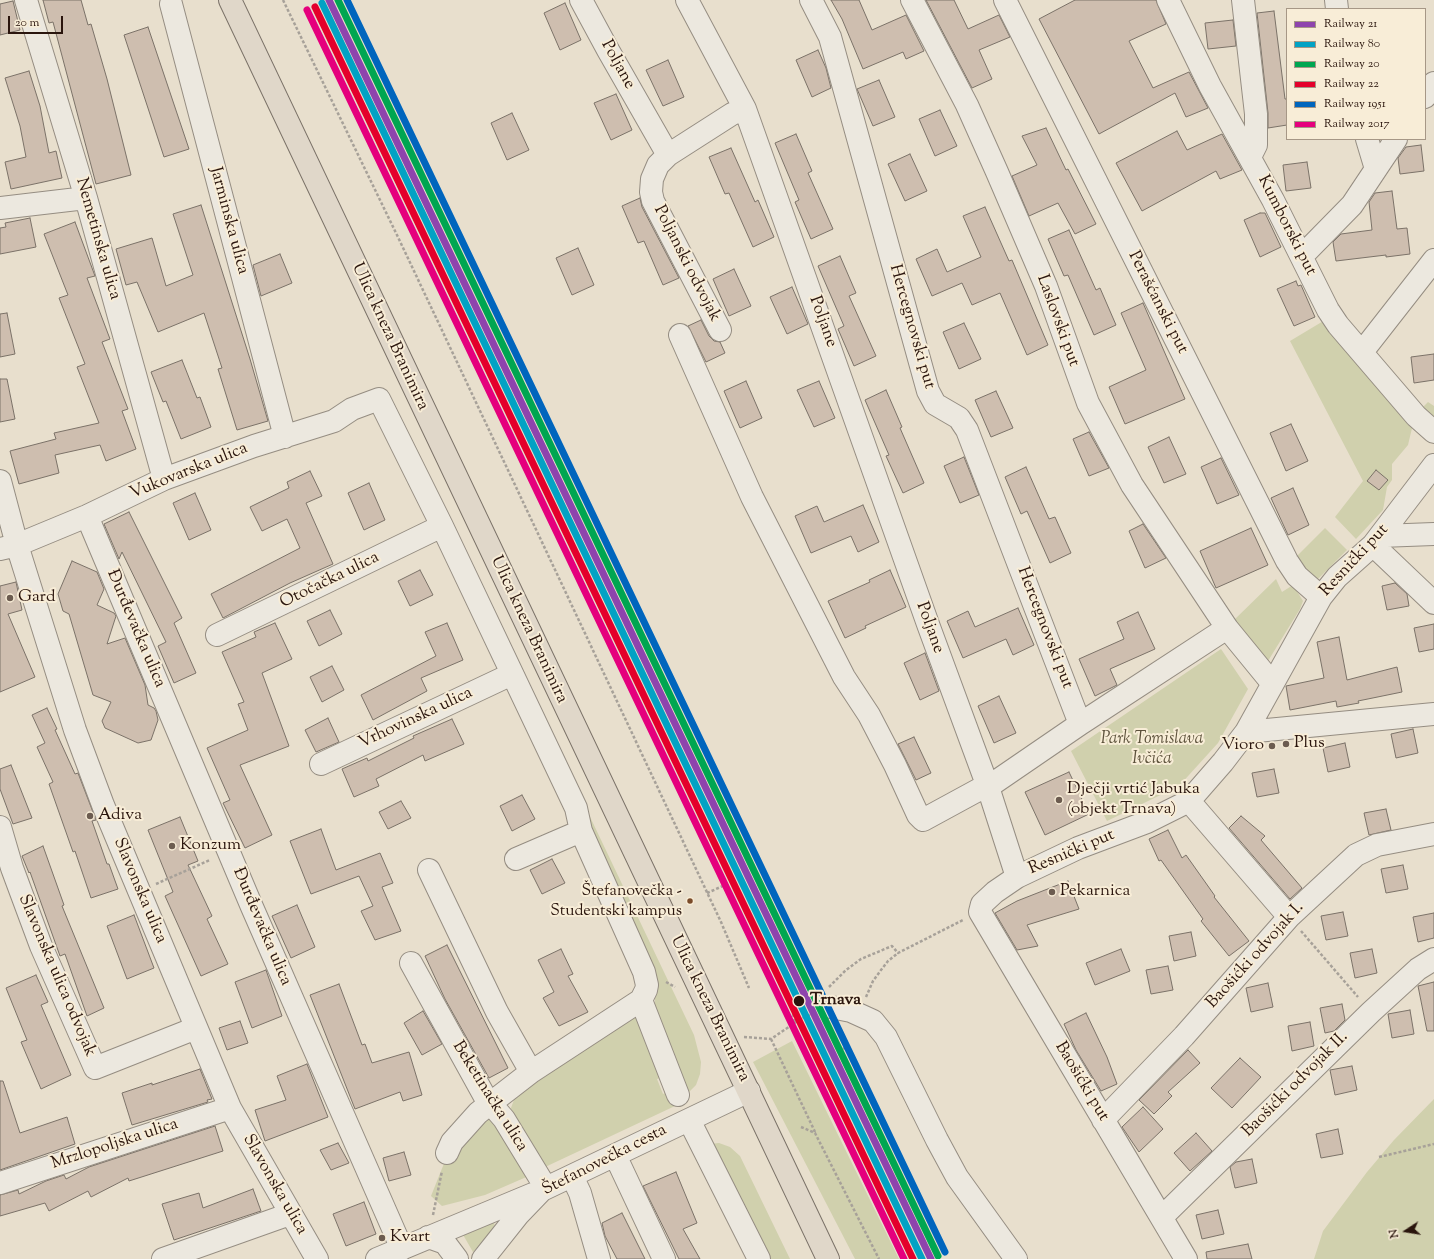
<!DOCTYPE html>
<meta charset="utf-8">
<style>
body{margin:0}
#map{position:relative;width:1434px;height:1259px;overflow:hidden;background:#e8dfcd;font-family:"Sorts Mill Goudy",serif}
canvas{display:block}
.legend{position:absolute;left:1286px;top:8px;width:140px;height:132px;box-sizing:border-box;background:#f8edd7;border:1px solid #a69786;margin:0;padding:5px 7px;list-style:none;font-size:12px;color:#2a150d}
.legend li{display:flex;align-items:center;gap:8px;height:20px}
.legend b{width:20px;border:1px solid #a69786}
.north{position:absolute;left:1386px;top:1211px;width:40px;height:40px;-webkit-text-stroke:3px #f8edd7;paint-order:stroke;rotate:258deg;font-size:11px;font-weight:700;line-height:16px;text-align:center;color:#2a150d}
.north::after{content:'';display:block;margin:auto;width:14px;height:18px;background:#2a150d;clip-path:polygon(50% 0,100% 100%,50% 72%,0 100%)}
.scale{position:absolute;left:8px;top:16px;width:55px;height:18px;box-sizing:border-box;border:2px solid #2a150d;border-top:0;padding-left:5px;font-size:12px;line-height:14px;white-space:nowrap;color:#2a150d;-webkit-text-stroke:3px #f8edd7;paint-order:stroke}
</style>
<div id="map">
<canvas width="1434" height="1259"></canvas>
<ul class="legend">
<li><b style="height:5px;background:#8e44ad"></b>Railway 21</li>
<li><b style="height:5px;background:#02a2c4"></b>Railway 80</li>
<li><b style="height:5px;background:#00a651"></b>Railway 20</li>
<li><b style="height:5px;background:#e4002b"></b>Railway 22</li>
<li><b style="height:5px;background:#0065bd"></b>Railway 1951</li>
<li><b style="height:5px;background:#e5007d"></b>Railway 2017</li>
</ul>
<div class="north">N</div>
<div class="scale">20 m</div>
</div>
<script>
const ctx = document.querySelector('canvas').getContext('2d');
ctx.lineJoin = 'round';
function fillPath(path, color) { ctx.fillStyle = color; ctx.fill(path, 'evenodd'); }
const shape = rows => new Path2D(rows.map(r => 'M' + r).join(''));
function strokePath(path, color, width, dash) { ctx.strokeStyle = color; ctx.lineWidth = width; ctx.lineCap = dash ? 'butt' : 'round'; ctx.setLineDash(dash || []); ctx.stroke(path); }
function label(font, color, halo, rows, align = 'center') {
  ctx.font = font + ' "Sorts Mill Goudy",serif'; ctx.lineWidth = 4; ctx.setLineDash([]); ctx.textBaseline = 'middle'; ctx.strokeStyle = halo; ctx.fillStyle = color; for (const [text, x, y, turn = 0] of rows) {
    ctx.save(); ctx.translate(x, y); ctx.rotate((+turn || 0) * Math.PI / 180); ctx.textAlign = isNaN(turn) ? turn : align; if (halo) ctx.strokeText(text, 0, 0); ctx.fillText(text, 0, 0); ctx.restore();
  }
}
const green = shape([
 [1325,320,1413,424,1408,445,1392,464,1392,480,1387,487,1383,510,1356,539,1335,517,1363,481,1290,341],
 [1428,402,1434,406,1434,418,1421,409],
 [1325,528,1347,550,1316,581,1292,561],
 [1276,579,1282,592,1293,585,1303,601,1300,609,1268,661,1263,658,1233,621],
 [1221,649,1248,689,1218,743,1179,786,1107,821,1071,751],
 [541,714,694,1035,701,1062,700,1074,696,1085,686,1095,655,1013,655,987],
 [636,1014,663,1077,657,1079,663,1094,669,1091,675,1106,543,1168,512,1118,511,1108,515,1097],
 [792,1041,899,1259,855,1259,753,1062],
 [1434,1099,1434,1259,1314,1259,1323,1231,1367,1172,1394,1140],
 [490,1116,531,1175,485,1195,442,1206,431,1196,445,1161],
 [719,1143,730,1147,740,1156,790,1259,769,1259,710,1144],
 [494,1222,495,1228,473,1252,462,1233]
]);
const building = shape([
 [43,0,81,0,88,25,91,24,107,79,131,175,96,184,53,22,49,23,43,0],
 [831,0,859,0,872,30,906,15,924,51,906,59,903,52,863,69,842,19,831,0],
 [926,0,954,0,968,29,999,15,1010,37,979,50,992,79,972,88,926,0],
 [1075,0,1156,0,1166,24,1129,41,1153,88,1189,72,1208,108,1186,117,1175,93,1099,134,1039,19,1075,0],
 [13,1,20,30,0,35,0,4,13,1],
 [565,3,581,40,560,50,544,13,565,3],
 [1274,11,1285,99,1287,99,1287,125,1268,128,1268,113,1257,13,1274,11],
 [1233,20,1236,46,1208,49,1205,23,1233,20],
 [148,27,189,149,164,157,124,35,148,27],
 [818,50,826,68,831,88,812,97,796,60,818,50],
 [668,60,684,97,663,106,646,70,668,60],
 [29,71,40,106,49,153,56,151,62,178,11,189,5,162,26,157,20,126,5,78,29,71],
 [879,80,895,117,873,126,857,89,879,80],
 [616,94,632,130,611,140,594,103,616,94],
 [940,110,957,146,935,156,919,119,940,110],
 [512,113,529,150,507,160,491,123,512,113],
 [1046,128,1066,170,1068,169,1096,224,1075,234,1058,203,1029,216,1012,176,1037,165,1022,136,1046,128],
 [1177,131,1187,150,1222,134,1242,170,1220,179,1216,171,1142,211,1116,163,1177,131],
 [796,134,812,171,808,173,833,229,811,239,795,202,799,200,775,143,796,134],
 [1421,145,1424,171,1400,174,1398,158,1406,147,1421,145],
 [731,148,755,202,758,200,774,237,753,247,729,193,725,194,709,157,731,148],
 [910,154,927,191,905,201,888,164,910,154],
 [1307,162,1311,188,1286,191,1283,165,1307,162],
 [1392,191,1397,229,1407,228,1410,254,1386,257,1386,255,1336,261,1333,242,1341,234,1372,230,1369,202,1375,193,1392,191],
 [640,198,642,207,679,278,663,285,644,241,638,243,622,206,640,198],
 [201,205,250,359,268,421,237,430,218,369,222,368,204,313,158,332,137,282,126,285,116,249,152,238,166,286,193,275,173,214,201,205],
 [985,207,1009,261,1012,260,1048,345,1027,355,1000,293,972,305,962,283,932,296,916,259,937,249,947,272,981,257,963,216,985,207],
 [1260,213,1265,213,1281,247,1260,257,1244,220,1260,213],
 [30,218,36,247,0,254,0,228,6,227,5,223,30,218],
 [75,222,95,276,87,278,110,339,102,342,128,409,122,411,136,449,106,461,100,445,55,455,59,473,19,484,10,451,56,439,54,433,99,423,77,367,85,364,59,298,68,295,44,234,75,222],
 [1069,230,1096,290,1100,288,1116,325,1094,335,1068,275,1064,276,1048,239,1069,230],
 [578,248,594,285,572,295,556,258,578,248],
 [280,254,292,283,261,296,253,265,280,254],
 [840,256,856,293,849,296,876,356,854,366,838,329,844,326,818,266,840,256],
 [734,269,751,306,729,316,713,279,734,269],
 [1296,281,1298,286,1301,285,1315,317,1294,326,1277,289,1296,281],
 [792,287,808,324,787,334,770,297,792,287],
 [1143,303,1185,399,1125,424,1109,387,1146,370,1121,313,1143,303],
 [7,313,15,354,0,357,0,314,7,313],
 [701,320,709,336,714,341,720,342,725,353,706,362,688,326,701,320],
 [964,323,981,359,959,369,943,332,964,323],
 [1434,354,1434,380,1414,383,1411,357,1434,354],
 [182,360,197,398,200,397,211,427,181,439,166,401,163,402,151,372,182,360],
 [0,379,7,379,15,419,0,422,0,379],
 [746,381,762,418,740,428,724,391,746,381],
 [819,381,835,418,814,427,797,390,819,381],
 [886,390,902,427,900,428,924,483,903,493,886,456,889,455,865,400,886,390],
 [996,391,1013,428,991,437,975,400,996,391],
 [1291,424,1308,461,1286,471,1270,433,1291,424],
 [1089,432,1109,468,1089,476,1073,439,1089,432],
 [1169,437,1186,474,1164,483,1148,447,1169,437],
 [964,457,979,495,960,503,944,466,964,457],
 [1221,458,1239,495,1217,504,1201,467,1221,458],
 [1026,467,1049,519,1055,517,1071,553,1050,563,1027,511,1021,514,1005,477,1026,467],
 [1376,470,1388,480,1379,490,1367,481,1376,470],
 [310,471,322,496,306,503,333,564,290,583,223,618,211,594,300,548,287,519,262,531,250,507,289,488,287,482,310,471],
 [369,483,385,520,364,530,348,493,369,483],
 [1293,488,1309,525,1288,535,1271,498,1293,488],
 [195,493,211,530,189,540,173,503,195,493],
 [863,505,879,542,858,552,851,536,811,553,795,516,817,506,824,522,863,505],
 [129,512,182,618,174,623,196,673,174,683,158,646,166,642,122,552,119,559,104,524,129,512],
 [1143,524,1166,558,1145,568,1129,531,1143,524],
 [1251,528,1268,565,1216,588,1200,551,1251,528],
 [72,561,97,572,104,589,97,605,114,613,116,616,107,644,125,638,145,685,148,705,154,708,156,711,158,720,151,740,138,743,105,728,102,721,111,702,93,695,69,614,63,611,58,594,72,561],
 [420,570,433,595,410,606,398,581,420,570],
 [890,570,906,607,865,626,866,628,845,638,828,601,870,582,869,580,890,570],
 [16,582,22,610,8,614,35,677,0,692,0,586,16,582],
 [1395,583,1407,594,1409,606,1387,610,1382,586,1395,583],
 [1018,608,1034,645,1013,655,1006,639,963,658,947,621,968,611,975,627,1018,608],
 [330,610,342,634,319,646,307,621,330,610],
 [1138,612,1155,649,1110,669,1117,685,1095,696,1079,659,1124,639,1117,622,1138,612],
 [275,623,292,659,262,673,289,746,240,765,272,835,245,848,223,803,230,800,207,748,248,730,238,704,244,702,222,652,256,637,254,632,275,623],
 [447,623,463,660,421,678,427,691,373,720,361,695,436,656,425,632,447,623],
 [1434,624,1434,649,1419,652,1414,628,1434,624],
 [1339,637,1347,680,1397,667,1402,692,1358,701,1359,703,1337,707,1336,701,1290,710,1286,686,1324,678,1317,642,1339,637],
 [925,653,939,691,920,700,904,663,925,653],
 [332,666,344,690,322,702,310,677,332,666],
 [999,696,1016,733,994,743,978,706,999,696],
 [47,708,57,729,55,730,75,774,78,773,96,820,92,821,107,864,109,864,118,889,91,898,75,851,73,852,49,784,53,782,37,747,45,743,32,715,47,708],
 [328,718,339,742,316,752,305,730,328,718],
 [452,719,464,744,425,761,423,755,376,779,379,786,354,797,342,769,367,758,368,761,414,738,413,736,452,719],
 [1413,729,1418,753,1396,758,1391,734,1413,729],
 [914,737,931,773,916,780,898,744,914,737],
 [1345,743,1350,767,1328,772,1323,748,1345,743],
 [11,765,32,818,13,824,0,789,0,769,11,765],
 [1274,769,1279,793,1257,797,1252,773,1274,769],
 [1069,772,1089,814,1045,835,1025,792,1069,772],
 [522,795,535,819,512,831,500,806,522,795],
 [401,801,411,818,388,829,379,812,401,801],
 [1386,809,1391,830,1369,835,1364,813,1386,809],
 [1241,816,1265,836,1261,840,1302,888,1290,899,1229,828,1241,816],
 [180,817,198,861,188,865,212,916,207,919,228,964,201,976,165,896,173,892,148,830,180,817],
 [321,829,336,870,380,853,393,883,382,887,401,931,375,940,361,911,373,906,359,876,311,894,290,841,321,829],
 [1168,830,1182,858,1186,855,1215,896,1214,897,1249,941,1229,956,1201,921,1203,919,1161,860,1159,861,1149,839,1168,830],
 [43,846,64,905,62,906,104,1008,87,1016,65,954,60,956,30,872,29,873,22,856,43,846],
 [552,859,565,883,542,894,530,870,552,859],
 [1403,865,1408,889,1386,893,1381,869,1403,865],
 [1068,881,1079,909,1027,925,1038,946,1017,950,995,913,1017,901,1068,881],
 [297,905,315,947,291,958,272,916,297,905],
 [1343,912,1348,936,1326,940,1321,916,1343,912],
 [1434,913,1434,938,1418,942,1413,917,1434,913],
 [134,915,154,968,127,979,107,926,134,915],
 [1191,932,1196,956,1174,961,1169,936,1191,932],
 [447,945,508,1068,489,1078,445,999,425,956,447,945],
 [561,949,573,974,568,976,588,1012,559,1026,543,998,554,992,538,960,561,949],
 [1121,949,1130,971,1095,985,1086,963,1121,949],
 [1372,949,1377,973,1355,978,1350,953,1372,949],
 [1168,966,1173,990,1151,994,1146,970,1168,966],
 [266,970,282,1016,252,1028,235,982,266,970],
 [36,975,48,1002,41,1005,71,1075,41,1089,21,1042,27,1040,6,988,36,975],
 [1434,982,1434,1031,1427,1031,1418,986,1434,982],
 [1268,983,1273,1007,1251,1012,1246,988,1268,983],
 [339,984,362,1045,365,1044,372,1063,409,1052,422,1095,403,1101,400,1092,355,1109,310,995,339,984],
 [1342,1004,1345,1020,1334,1031,1325,1033,1320,1008,1342,1004],
 [1410,1010,1414,1034,1392,1038,1388,1014,1410,1010],
 [423,1011,442,1044,422,1055,404,1023,423,1011],
 [1086,1013,1107,1057,1117,1084,1101,1091,1076,1050,1064,1024,1086,1013],
 [240,1021,248,1043,227,1050,219,1028,240,1021],
 [1310,1022,1314,1046,1292,1051,1288,1026,1310,1022],
 [1188,1050,1200,1063,1168,1092,1172,1096,1154,1114,1139,1100,1188,1050],
 [1240,1058,1261,1077,1232,1108,1211,1088,1240,1058],
 [307,1064,328,1117,265,1141,255,1110,286,1100,277,1076,307,1064],
 [1352,1066,1357,1090,1335,1095,1330,1070,1352,1066],
 [200,1069,212,1099,207,1100,208,1102,132,1125,122,1093,152,1083,152,1085,200,1069],
 [0,1081,3,1081,20,1133,67,1117,75,1144,0,1170,0,1081],
 [1143,1107,1163,1129,1139,1152,1122,1127,1143,1107],
 [215,1126,223,1151,129,1181,128,1178,91,1197,88,1191,49,1211,45,1203,0,1216,0,1195,18,1190,19,1194,46,1181,64,1175,66,1179,89,1167,215,1126],
 [1338,1129,1343,1154,1321,1158,1316,1134,1338,1129],
 [1196,1133,1212,1151,1190,1171,1174,1153,1196,1133],
 [338,1143,349,1163,331,1170,320,1150,338,1143],
 [404,1152,411,1175,389,1181,383,1158,404,1152],
 [1252,1159,1257,1183,1235,1188,1230,1167,1236,1162,1252,1159],
 [676,1172,697,1223,683,1229,700,1259,679,1259,643,1186,676,1172],
 [253,1189,261,1211,174,1240,162,1204,199,1193,203,1208,253,1189],
 [364,1202,376,1234,346,1246,333,1214,364,1202],
 [1218,1210,1224,1234,1202,1239,1196,1215,1218,1210],
 [622,1213,645,1259,617,1259,605,1236,602,1223,622,1213],
 [1248,1244,1252,1259,1207,1259,1206,1252,1248,1244]
]);
const path = shape([
 [283,0,397,235,566,593,721,922,749,988],
 [156,884,210,860],
 [707,893,732,882],
 [1301,931,1358,997],
 [666,982,675,987],
 [829,987,846,970,861,959,892,946,898,953,963,920],
 [866,997,873,981,881,970,888,961,898,953],
 [793,1014,795,1023],
 [840,1030,846,1047,843,1049],
 [744,1037,771,1039,802,1018,812,1014],
 [771,1039,815,1132],
 [801,1127,815,1133,879,1259],
 [1379,1157,1434,1144],
 [433,1215,442,1171]
]);
const minor = shape([
 [26,0,86,198,164,479],
 [581,0,608,50,668,155,732,114,745,109,929,627,988,787,1017,877],
 [687,0,745,109],
 [811,0,830,37,928,391,935,404,959,418,967,430,1080,724],
 [912,0,967,105,997,172,1046,286,1088,403,1132,485,1227,628],
 [1005,0,1287,561,1297,576,1321,597],
 [1168,0,1210,86,1273,200,1328,310,1338,325,1416,416,1434,432],
 [1243,0,1256,114,1256,145,1250,157],
 [1336,0,1337,9],
 [171,4,285,437],
 [1425,97,1434,83],
 [1367,139,1376,169],
 [668,155,658,165,652,179,651,192,653,201,720,330],
 [0,208,86,198],
 [1302,256,1352,205,1396,139],
 [680,335,752,497,844,677,869,715,895,765,918,815,923,820,980,789,988,787,1080,724,1227,628,1272,683],
 [1362,352,1434,260],
 [0,481,17,545,75,730,103,805,230,1108,317,1259],
 [87,516,252,907,402,1249],
 [1380,536,1434,534],
 [1373,545,1434,603],
 [0,549,17,545,87,516,164,479,254,446,334,421,352,409,379,399,442,526,576,808,581,831,644,972,647,985,646,990,641,1000,531,1072,478,1113,452,1142,447,1153],
 [217,635,442,526],
 [1246,732,1434,714],
 [321,764,512,674],
 [1189,801,1289,917],
 [0,827,12,868,41,946,95,1068,196,1028],
 [516,859,581,831],
 [429,870,497,1012,531,1072],
 [411,963,485,1097,504,1119,546,1188],
 [641,1000,678,1095],
 [831,1007,851,1011,873,1021,886,1037,937,1140,957,1177,1016,1259],
 [689,1120,759,1259],
 [1103,1120,1184,1036,1289,917,1356,855,1377,845,1434,834],
 [615,1155,664,1259],
 [572,1176,580,1193,599,1259],
 [0,1183,230,1108],
 [1162,1217,1371,1012,1418,969,1434,959],
 [428,1237,445,1243,457,1259],
 [163,1259,290,1214],
 [377,1259,533,1194],
 [483,1259,518,1215,542,1190,749,1091],
 [1186,1259,980,912,982,904,995,892,1017,877,1078,848,1147,822,1189,801,1223,762,1246,732,1321,597,1337,577,1373,545,1434,465]
]);
const major = shape([
 [230,0,828,1259]
]);
const rail1 = shape([
 [329,0,931,1259]
]);
const rail2 = shape([
 [322,3,922,1259]
]);
const rail3 = shape([
 [338,0,938,1256]
]);
const rail4 = shape([
 [315,7,913,1259]
]);
const rail5 = shape([
 [347,0,945,1252]
]);
const rail6 = shape([
 [307,10,904,1259]
]);
const markers = [
 [10,598,4,"#6c5c50"],
 [1286,744,4,"#6c5c50"],
 [1272,746,4,"#6c5c50"],
 [1059,800,4,"#6c5c50"],
 [90,816,4,"#6c5c50"],
 [172,846,4,"#6c5c50"],
 [1052,892,4,"#6c5c50"],
 [690,901,3.5,"#7a4b2a"],
 [799,1001,6,"#2a150d"],
 [382,1238,4,"#6c5c50"]
];
const busNames = [
 ["Štefanovečka -",682,892],
 ["Studentski kampus",682,912]
];
const streetNames = [
 ["Poljane",617,65,61],
 ["Jarminska ulica",228,221,75],
 ["Kumborski put",1286,226,63],
 ["Nemetinska ulica",97,239,74],
 ["Poljanski odvojak",686,264,63],
 ["Perašćanski put",1157,303,63],
 ["Laslovski put",1057,321,70],
 ["Poljane",822,322,70],
 ["Hercegnovski put",911,327,74],
 ["Ulica kneza Branimira",389,337,65],
 ["Vukovarska ulica",189,472,-22],
 ["Resnički put",1355,561,-47],
 ["Otočačka ulica",330,581,-26],
 ["Poljane",929,628,70],
 ["Hercegnovski put",1044,628,69],
 ["Đurđevačka ulica",135,629,67],
 ["Ulica kneza Branimira",528,630,65],
 ["Vrhovinska ulica",416,719,-25],
 ["Resnički put",1072,853,-23],
 ["Slavonska ulica",139,891,67],
 ["Đurđevačka ulica",261,927,67],
 ["Baošićki odvojak I.",1256,956,-48],
 ["Slavonska ulica odvojak",56,976,67],
 ["Ulica kneza Branimira",709,1009,64],
 ["Baošićki put",1081,1082,59],
 ["Baošićki odvojak II.",1296,1085,-45],
 ["Beketinačka ulica",489,1097,58],
 ["Mrzlopoljska ulica",115,1145,-18],
 ["Štefanovečka cesta",605,1161,-27],
 ["Slavonska ulica",274,1185,60]
];
const poiNames = [
 ["Gard",18,598],
 ["Plus",1294,744],
 ["Vioro",1264,746,"right"],
 ["Dječji vrtić Jabuka",1067,790],
 ["(objekt Trnava)",1067,810],
 ["Adiva",98,816],
 ["Konzum",180,846],
 ["Pekarnica",1060,892],
 ["Kvart",390,1238]
];
const parkNames = [
 ["Park Tomislava",1152,740],
 ["Ivčića",1152,760]
];
const stopNames = [
 ["Trnava",810,1001]
];
fillPath(green, '#d0d0ad');
fillPath(building, '#cebeaf');
strokePath(building, '#7b7268', 1);
strokePath(minor, '#958d82', 24);
strokePath(major, '#7b7268', 24);
strokePath(path, '#a7a199', 2.5, [3, 2]);
strokePath(minor, '#ece8df', 22);
strokePath(major, '#e0d7c9', 22);
strokePath(rail1, '#8e44ad', 7);
strokePath(rail2, '#02a2c4', 7);
strokePath(rail3, '#00a651', 7);
strokePath(rail4, '#e4002b', 7);
strokePath(rail5, '#0065bd', 7);
strokePath(rail6, '#e5007d', 7);
for (const [x, y, r, color] of markers) { const dot = new Path2D(); dot.arc(x, y, r, 0, 2 * Math.PI); ctx.fillStyle = color; ctx.fill(dot); strokePath(dot, '#f8edd7', 1.5); }
label('16px', '#2a150d', '#f8edd7', busNames, 'right');
label('17px', '#2a150d', '#f8edd7', streetNames);
label('17px', '#2a150d', '#f8edd7', poiNames, 'left');
label('italic 17px', '#5d523c', '#f8edd7', parkNames);
label('bold 17px', '#2a150d', '#f8edd7', stopNames, 'left');
</script>
